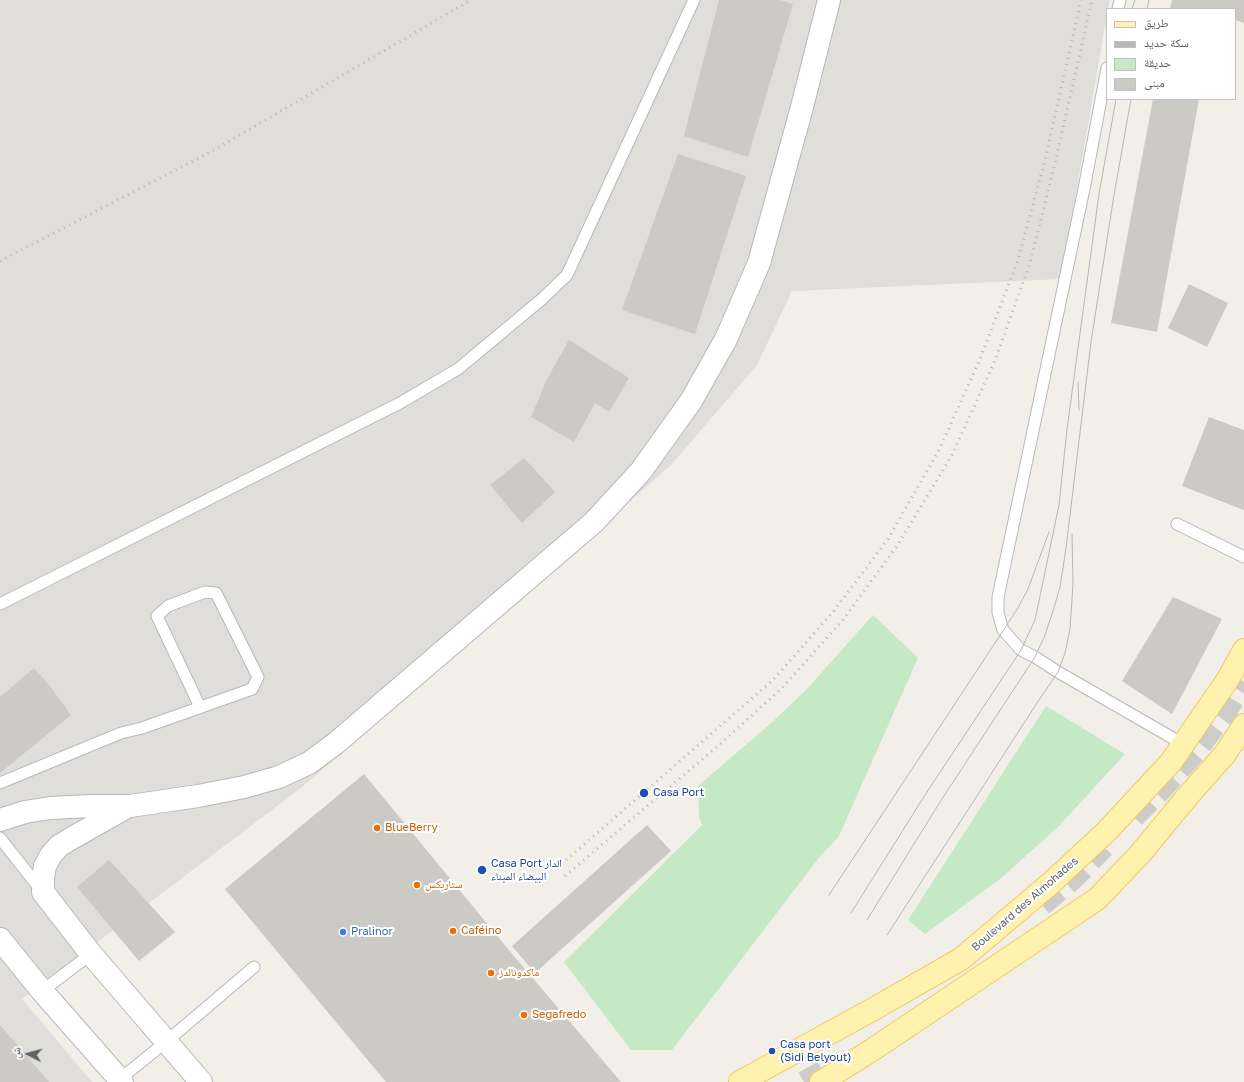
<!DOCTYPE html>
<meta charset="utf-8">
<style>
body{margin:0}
#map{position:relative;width:1244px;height:1082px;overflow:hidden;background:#f1efe8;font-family:"Golos Text","Noto Naskh Arabic",sans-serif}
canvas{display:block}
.legend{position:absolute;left:1106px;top:8px;width:130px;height:92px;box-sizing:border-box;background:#fff;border:1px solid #bfc1c3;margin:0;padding:5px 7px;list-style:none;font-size:12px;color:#5f6368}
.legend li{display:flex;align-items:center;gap:8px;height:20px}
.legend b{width:20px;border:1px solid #bfc1c3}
.north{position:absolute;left:8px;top:1034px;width:40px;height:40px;-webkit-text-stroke:3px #fff;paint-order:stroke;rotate:276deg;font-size:11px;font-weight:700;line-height:16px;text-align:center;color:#5f6368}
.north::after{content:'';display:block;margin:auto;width:14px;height:18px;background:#5f6368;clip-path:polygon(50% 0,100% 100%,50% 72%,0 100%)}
</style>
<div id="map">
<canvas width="1244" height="1082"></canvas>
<ul class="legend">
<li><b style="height:5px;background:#fff2af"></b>طريق</li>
<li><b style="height:5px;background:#b6b7b8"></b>سكة حديد</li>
<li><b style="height:11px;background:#c5e8c5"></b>حديقة</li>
<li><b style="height:11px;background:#cccac5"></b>مبنى</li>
</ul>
<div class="north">ش</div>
</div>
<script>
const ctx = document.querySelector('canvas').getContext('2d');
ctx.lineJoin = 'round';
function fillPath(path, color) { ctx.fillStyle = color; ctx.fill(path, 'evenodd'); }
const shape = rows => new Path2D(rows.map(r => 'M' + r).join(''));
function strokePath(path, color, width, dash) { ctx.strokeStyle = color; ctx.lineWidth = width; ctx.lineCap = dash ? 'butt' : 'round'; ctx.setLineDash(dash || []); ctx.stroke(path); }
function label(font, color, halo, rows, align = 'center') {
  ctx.font = font + ' "Golos Text","Noto Naskh Arabic",sans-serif'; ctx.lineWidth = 4; ctx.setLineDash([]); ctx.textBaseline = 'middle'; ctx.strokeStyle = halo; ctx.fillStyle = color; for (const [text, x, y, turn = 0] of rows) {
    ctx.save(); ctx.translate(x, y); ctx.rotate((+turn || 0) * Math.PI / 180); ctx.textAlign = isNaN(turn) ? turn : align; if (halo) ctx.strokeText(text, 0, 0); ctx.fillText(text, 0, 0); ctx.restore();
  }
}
const industrial = shape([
 [0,0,1110,0,1108,9,1107,9,1107,15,1061,279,792,291,757,365,671,465,560,563,301,788,22,999,92,1082,0,1082]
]);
const green = shape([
 [873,615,918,658,839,836,818,859,672,1050,631,1050,564,962,702,825,699,816,698,786,769,725,806,690],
 [1046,706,1125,754,1058,827,1000,879,925,934,908,920]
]);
const building = shape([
 [719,0,780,0,793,4,748,157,684,136],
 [1172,0,1244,0,1244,23,1235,20,1235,9,1170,9],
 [1153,99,1199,99,1157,332,1111,323],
 [678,154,746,176,695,334,622,310],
 [1189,284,1228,303,1207,347,1168,328],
 [569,340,629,378,609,412,595,403,574,442,531,417,547,379],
 [1209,417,1244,430,1244,510,1182,486],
 [524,458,555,492,522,523,490,485],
 [1173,597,1222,619,1172,714,1122,681],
 [34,668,49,685,71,715,0,773,0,697],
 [364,774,508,949,621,1082,386,1082,225,889],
 [647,825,671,851,535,973,512,946],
 [109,860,175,932,139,961,77,887],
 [0,1025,49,1082,0,1082]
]);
const highwayTunnel = shape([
 [1134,817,1163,788,1196,751,1227,710,1244,682],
 [1042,905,1074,878,1104,847],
 [804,1082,836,1064]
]);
const lane = shape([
 [1118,9,1120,0],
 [1107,68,1084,189,998,597,998,613,1003,630,1021,650,1035,657,1058,672,1183,744],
 [1177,524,1244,557],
 [0,604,400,403,458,369,542,299,567,275,694,0],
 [0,783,121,733,142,728,252,689,258,677,216,593,205,592,168,606,157,616,200,707],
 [0,838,41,890],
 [42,991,91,954],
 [120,1079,167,1041,254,967]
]);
const street = shape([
 [127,807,72,838,59,846,51,855,45,866,43,878,43,892,91,954,201,1082],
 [0,820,25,812,50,808,91,806,130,806,198,796,244,787,279,777,309,763,336,743,594,522,641,471,691,401,726,339,759,263,802,107,829,0],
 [0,939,42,991,122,1082]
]);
const primary = shape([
 [740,1082,870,1011,961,959,1051,883,1107,831,1171,762,1228,679,1244,650],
 [821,1082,872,1050,1097,899,1140,854,1187,797,1225,754,1244,725]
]);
const tram = shape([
 [1132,9,1135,0],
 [1147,9,1149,0],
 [1078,382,1079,410],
 [829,895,1018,608,1028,589,1049,532],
 [851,913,925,795,1021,650,1035,620,1059,505,1067,429,1099,194,1116,99],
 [867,920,940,802,1035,657,1045,635,1053,611,1060,587,1066,548,1091,342,1114,195,1131,99],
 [887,935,1037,703,1058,672,1065,653,1070,629,1073,584,1072,534]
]);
const rail = shape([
 [0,261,216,149,471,0],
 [557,868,773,680,833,612,888,539,939,450,980,359,1018,260,1045,160,1081,0],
 [565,876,719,745,781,689,842,621,897,546,952,455,994,363,1030,263,1055,163,1092,0]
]);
const markers = [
 [644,793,5,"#1a4fb4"],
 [377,828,4,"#e8710a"],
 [482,870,5,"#1a4fb4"],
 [417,885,4,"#e8710a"],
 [453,931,4,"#e8710a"],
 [343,932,4,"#3f7fe0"],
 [491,973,4,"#e8710a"],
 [524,1015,4,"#e8710a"],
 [772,1051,4,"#1a4fb4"]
];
const transitNames = [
 ["Casa Port",653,793],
 ["Casa Port الدار",491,864],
 ["البيضاء الميناء",491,877],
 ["Casa port",780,1045],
 ["(Sidi Belyout)",780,1058]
];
const foodNames = [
 ["BlueBerry",385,828],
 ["ستاربكس",425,885],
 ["Caféino",461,931],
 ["ماكدونالدز",499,973],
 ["Segafredo",532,1015]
];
const streetNames = [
 ["Boulevard des Almohades",1025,904,-41]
];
const shopNames = [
 ["Pralinor",351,932]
];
fillPath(industrial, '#e0deda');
fillPath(green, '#c5e8c5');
fillPath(building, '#cccac5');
strokePath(highwayTunnel, '#ccccc8', 22, [22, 11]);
strokePath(lane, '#b5b8bc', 13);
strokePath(street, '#b5b8bc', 24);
strokePath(primary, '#f2c960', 24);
strokePath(lane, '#fff', 11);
strokePath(street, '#fff', 22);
strokePath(primary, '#fff2af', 22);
strokePath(tram, '#b6b7b8', 1);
strokePath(rail, '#b6b7b8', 3, [1, 5]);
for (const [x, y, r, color] of markers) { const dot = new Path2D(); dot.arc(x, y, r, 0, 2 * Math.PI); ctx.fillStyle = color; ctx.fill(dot); strokePath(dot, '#fff', 1.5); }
label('11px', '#164399', '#fff', transitNames, 'left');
label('11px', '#c56008', '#fff', foodNames, 'left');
label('11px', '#5f6368', '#fff', streetNames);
label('11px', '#366cbe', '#fff', shopNames, 'left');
</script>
